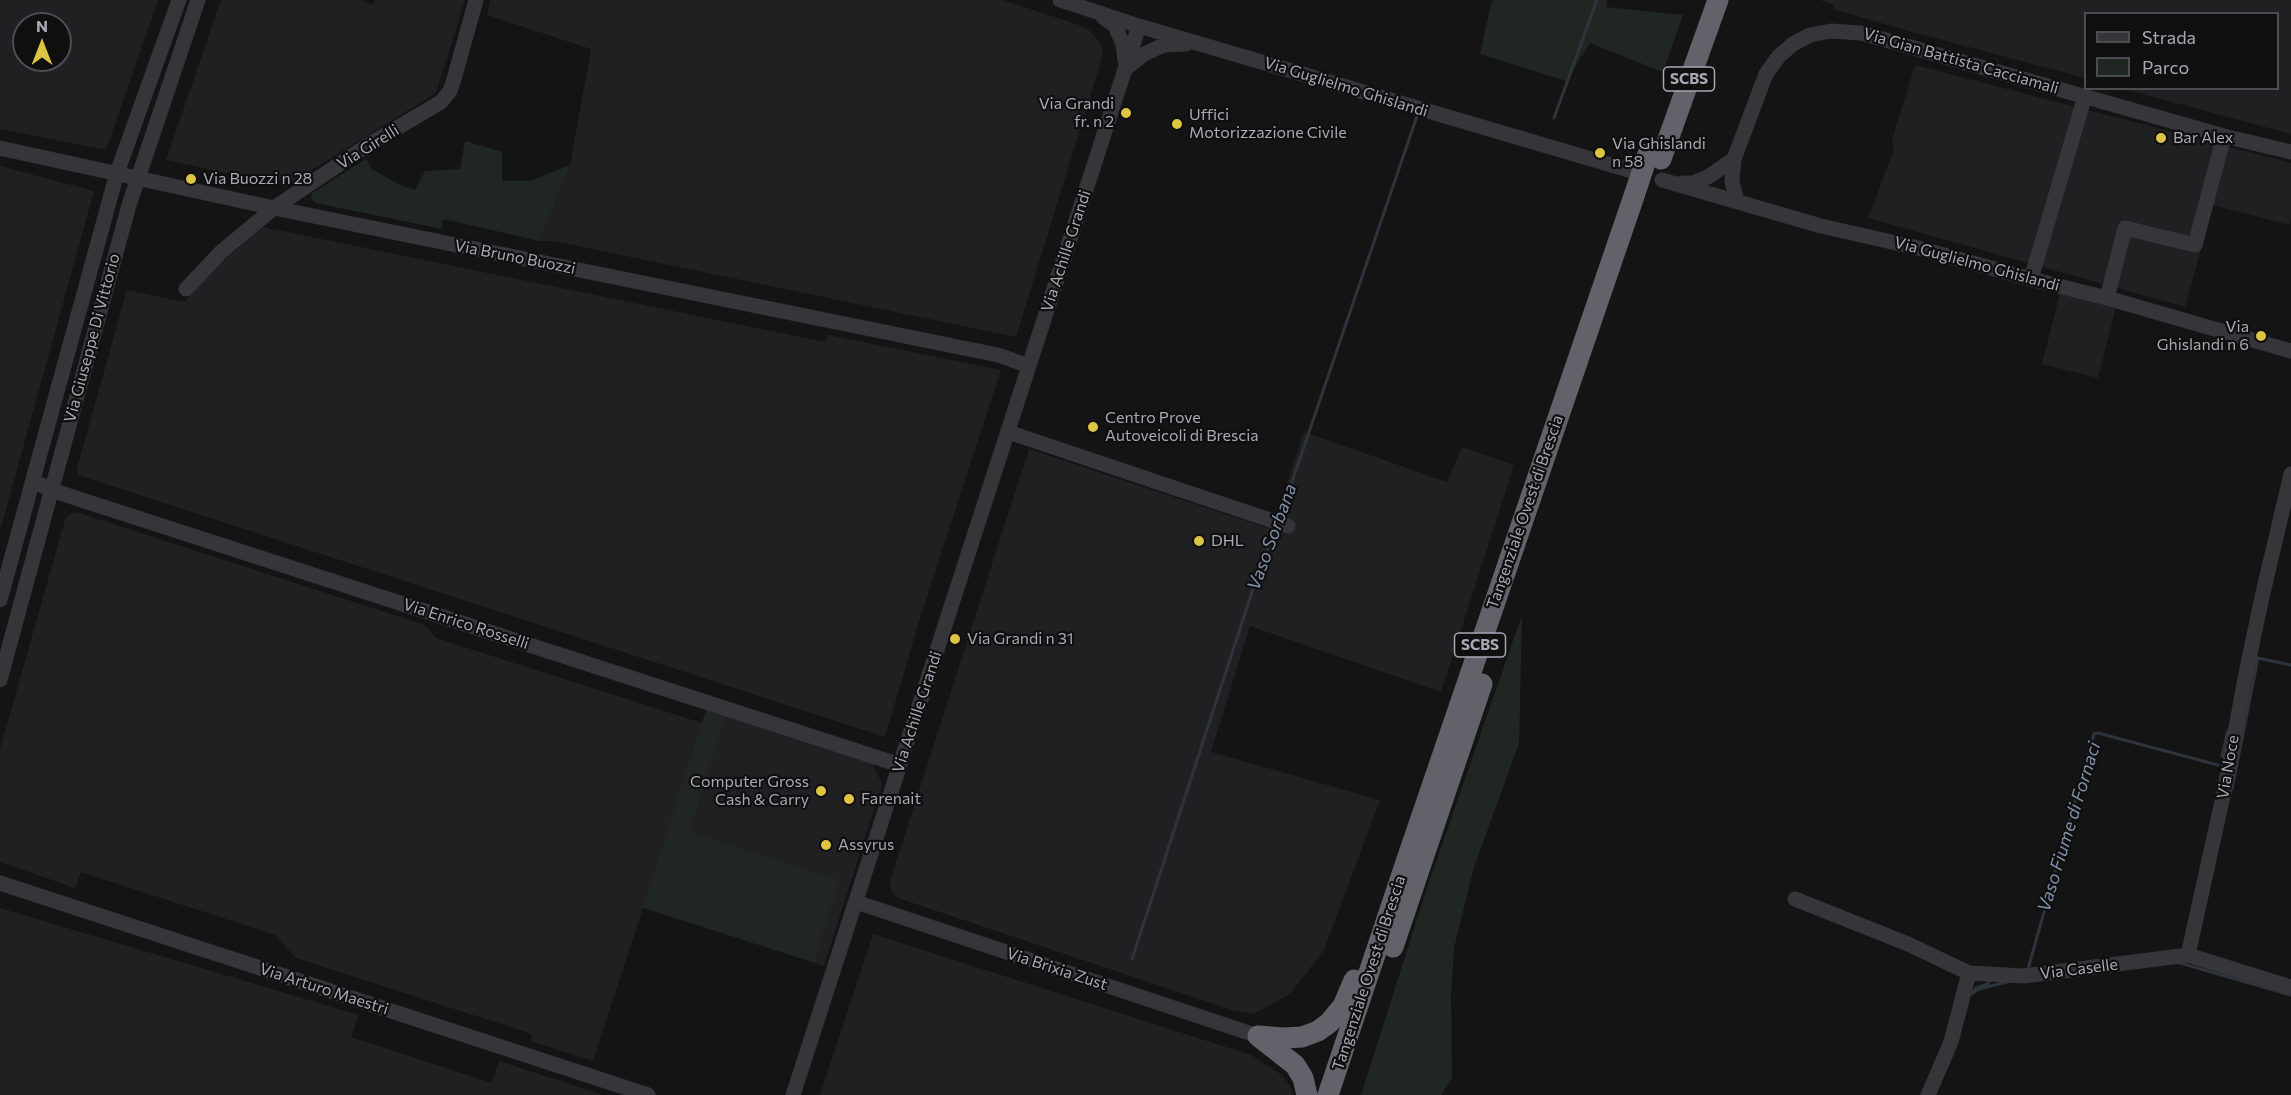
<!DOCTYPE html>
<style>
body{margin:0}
#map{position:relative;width:2291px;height:1095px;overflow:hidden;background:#141415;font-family:Commissioner,sans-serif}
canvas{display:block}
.legend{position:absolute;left:2084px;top:12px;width:195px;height:78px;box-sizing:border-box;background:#0f0f10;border:2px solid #4c4c52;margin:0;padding:8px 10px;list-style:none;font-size:18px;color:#a7a8b4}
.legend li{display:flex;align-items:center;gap:12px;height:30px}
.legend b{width:30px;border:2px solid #4c4c52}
.north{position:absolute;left:12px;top:12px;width:60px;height:60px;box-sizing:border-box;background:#0f0f10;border:2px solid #4c4c52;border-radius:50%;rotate:0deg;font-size:16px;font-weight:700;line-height:24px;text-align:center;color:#a7a8b4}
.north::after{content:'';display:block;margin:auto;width:21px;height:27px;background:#ddc443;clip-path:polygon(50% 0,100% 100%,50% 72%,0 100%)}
</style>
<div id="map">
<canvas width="2291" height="1095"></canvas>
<ul class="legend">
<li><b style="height:8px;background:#35353a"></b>Strada</li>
<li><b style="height:16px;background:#202722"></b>Parco</li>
</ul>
<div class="north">N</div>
</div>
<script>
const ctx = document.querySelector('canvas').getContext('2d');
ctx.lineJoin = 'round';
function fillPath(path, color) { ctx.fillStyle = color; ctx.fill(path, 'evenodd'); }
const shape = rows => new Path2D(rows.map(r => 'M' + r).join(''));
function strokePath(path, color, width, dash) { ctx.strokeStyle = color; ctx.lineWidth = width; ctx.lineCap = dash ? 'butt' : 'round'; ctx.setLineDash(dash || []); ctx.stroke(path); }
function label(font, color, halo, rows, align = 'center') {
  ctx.font = font + ' Commissioner,sans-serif'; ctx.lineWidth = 4.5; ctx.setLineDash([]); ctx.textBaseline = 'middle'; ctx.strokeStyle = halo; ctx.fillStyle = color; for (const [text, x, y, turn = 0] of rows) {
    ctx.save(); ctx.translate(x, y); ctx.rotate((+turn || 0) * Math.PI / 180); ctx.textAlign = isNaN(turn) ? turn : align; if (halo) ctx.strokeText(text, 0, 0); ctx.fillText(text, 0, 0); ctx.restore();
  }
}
const built = shape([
 [0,0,158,0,106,150,0,129],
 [24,24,60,24,60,60,24,60],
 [221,0,361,0,373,5,375,0,465,0,436,93,286,186,166,160],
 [490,0,1003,0,1079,25,1090,31,1099,41,1103,50,1102,58,1016,337,554,241,540,241,570,165,591,49,487,15],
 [1820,0,2291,0,2291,134,2124,89,2278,88,2278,14,2086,14,2085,78,1905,30,1833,9,1834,5],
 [1915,65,2291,163,2291,218,2289,225,2213,205,2185,307,1868,218,1894,150,1892,140],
 [0,166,94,191,0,531],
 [263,227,825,342,828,335,1001,370,920,618,885,737,78,475,77,468,127,290,184,302,214,269],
 [2060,293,2116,307,2098,378,2042,364],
 [1304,432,1447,482,1462,447,1514,465,1441,692,1250,626,1211,752,1380,800,1324,950,1290,994,1254,1014,1232,1010,898,898,892,893,890,881,1029,449,1274,530,1277,513],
 [76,512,425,625,436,638,702,723,706,710,873,764,882,784,824,966,643,908,593,1061,531,1041,532,1034,296,958,275,935,81,872,75,888,0,862,0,749,65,520,69,514],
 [0,908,359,1015,351,1037,492,1083,499,1061,603,1095,0,1095],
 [873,934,1251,1055,1282,1075,1289,1084,1293,1095,820,1095]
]);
const green = shape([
 [1492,0,1607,0,1606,7,1683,15,1663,72,1590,43,1566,81,1480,54],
 [465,141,502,152,502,181,530,181,570,165,540,241,443,219,442,229,316,203,311,199,312,193,366,159,372,169,402,186,415,190,425,171,460,169],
 [1522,615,1519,743,1474,867,1454,948,1451,994,1452,1078,1441,1095,1361,1095,1428,885],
 [706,710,726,716,689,832,840,880,813,962,643,907]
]);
const stream = shape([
 [1554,118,1597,0],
 [1280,517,1417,116],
 [2222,756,2228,730],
 [2232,789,2258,658,2291,665],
 [1132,959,1252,592,1277,526],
 [2180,963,2291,995],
 [2028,969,2094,734,2098,733,2218,765],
 [1972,992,1976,988,1988,984,1990,980],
 [1971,994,1979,989,2007,982]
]);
const minor = shape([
 [1060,0,1139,26,1632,171],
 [1103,17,1115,26,1123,44,1125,60],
 [1125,69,1144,54,1164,45,1186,44],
 [0,148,274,208,998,355,1029,366],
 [1662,180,1821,226,1918,248,2031,279,2107,298,2291,351],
 [1682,183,1693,183,1708,177,1734,159],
 [1737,200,1732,182,1734,159,1766,74,1779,56,1793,44,1810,35,1831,31,1861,33,2224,136,2291,152],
 [2031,279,2085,96],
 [186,289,221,252,274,208,368,145,441,102,450,91,454,79,476,0],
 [2107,298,2125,228,2195,245,2224,136],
 [1008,432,1288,526],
 [2291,474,2262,597,2246,673,2224,792,2188,955,2291,987],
 [33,481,51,490,900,765],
 [0,600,117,173,179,0],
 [0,680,129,205,198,0],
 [0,883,648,1095],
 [1795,899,1908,944,1969,973,2024,976,2188,955],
 [856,902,1258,1036],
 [793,1095,1139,26],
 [1928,1095,1951,1042,1969,973]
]);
const highway = shape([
 [1661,159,1718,0],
 [1393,947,1482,684],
 [1258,1036,1283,1038,1302,1037,1318,1031,1329,1023,1343,1006,1354,980],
 [1258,1036,1295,1065,1303,1078,1307,1095],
 [1328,1095,1406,862,1634,196]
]);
const highwayBridge = shape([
 [1634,196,1648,154]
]);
const markers = [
 [1126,113,6,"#ddc443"],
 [1177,124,6,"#ddc443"],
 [2161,138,6,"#ddc443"],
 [1600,153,6,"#ddc443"],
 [191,179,6,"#ddc443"],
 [2261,336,6,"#ddc443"],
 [1093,427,6,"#ddc443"],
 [1199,541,6,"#ddc443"],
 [955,639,6,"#ddc443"],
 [821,791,6,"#ddc443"],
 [849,799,6,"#ddc443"],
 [826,845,6,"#ddc443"]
];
const shields = [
 [1689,79,51],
 [1480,645,51]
];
const shieldNames = [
 ["SCBS",1689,79],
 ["SCBS",1480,645]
];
const streetNames = [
 ["Via Gian Battista Cacciamali",1961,61,16],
 ["Via Guglielmo Ghislandi",1346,87,17],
 ["Via Girelli",368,147,-32],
 ["Via Achille Grandi",1066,251,-72],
 ["Via Bruno Buozzi",515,257,11],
 ["Via Guglielmo Ghislandi",1977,264,15],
 ["Via Giuseppe Di Vittorio",92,338,-75],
 ["Tangenziale Ovest di Brescia",1525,512,-71],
 ["Via Enrico Rosselli",466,624,18],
 ["Via Achille Grandi",917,712,-72],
 ["Via Noce",2228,767,-80],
 ["Via Brixia Zust",1057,969,18],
 ["Via Caselle",2079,969,-7],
 ["Tangenziale Ovest di Brescia",1369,973,-72],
 ["Via Arturo Maestri",324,989,18]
];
const poiNames = [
 ["Via Grandi",1114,104,"right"],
 ["fr. n 2",1114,122,"right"],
 ["Uffici",1189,115],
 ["Motorizzazione Civile",1189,133],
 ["Bar Alex",2173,138],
 ["Via Ghislandi",1612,144],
 ["n 58",1612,162],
 ["Via Buozzi n 28",203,179],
 ["Via",2249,327,"right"],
 ["Ghislandi n 6",2249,345,"right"],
 ["Centro Prove",1105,418],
 ["Autoveicoli di Brescia",1105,436],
 ["DHL",1211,541],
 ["Via Grandi n 31",967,639],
 ["Computer Gross",809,782,"right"],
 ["Cash & Carry",809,800,"right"],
 ["Farenait",861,799],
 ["Assyrus",838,845]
];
const waterNames = [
 ["Vaso Sorbana",1272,537,-70],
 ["Vaso Fiume di Fornaci",2069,827,-73]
];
fillPath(built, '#202022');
fillPath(green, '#202722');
strokePath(stream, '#2e343c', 3);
strokePath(minor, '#35353a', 15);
strokePath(highway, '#61626a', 21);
strokePath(highwayBridge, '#61626a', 21);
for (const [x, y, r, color] of markers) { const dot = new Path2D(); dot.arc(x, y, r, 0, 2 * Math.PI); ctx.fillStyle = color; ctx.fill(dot); strokePath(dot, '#0f0f10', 2); }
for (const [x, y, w] of shields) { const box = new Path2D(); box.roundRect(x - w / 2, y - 12, w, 24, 4.5); ctx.fillStyle = '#0f0f10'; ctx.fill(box); strokePath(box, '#a7a8b4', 1.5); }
label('bold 15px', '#a7a8b4', null, shieldNames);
label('16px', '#a7a8b4', '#0f0f10', streetNames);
label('16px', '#a7a8b4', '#0f0f10', poiNames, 'left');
label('italic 18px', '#8190ab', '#0f0f10', waterNames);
</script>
